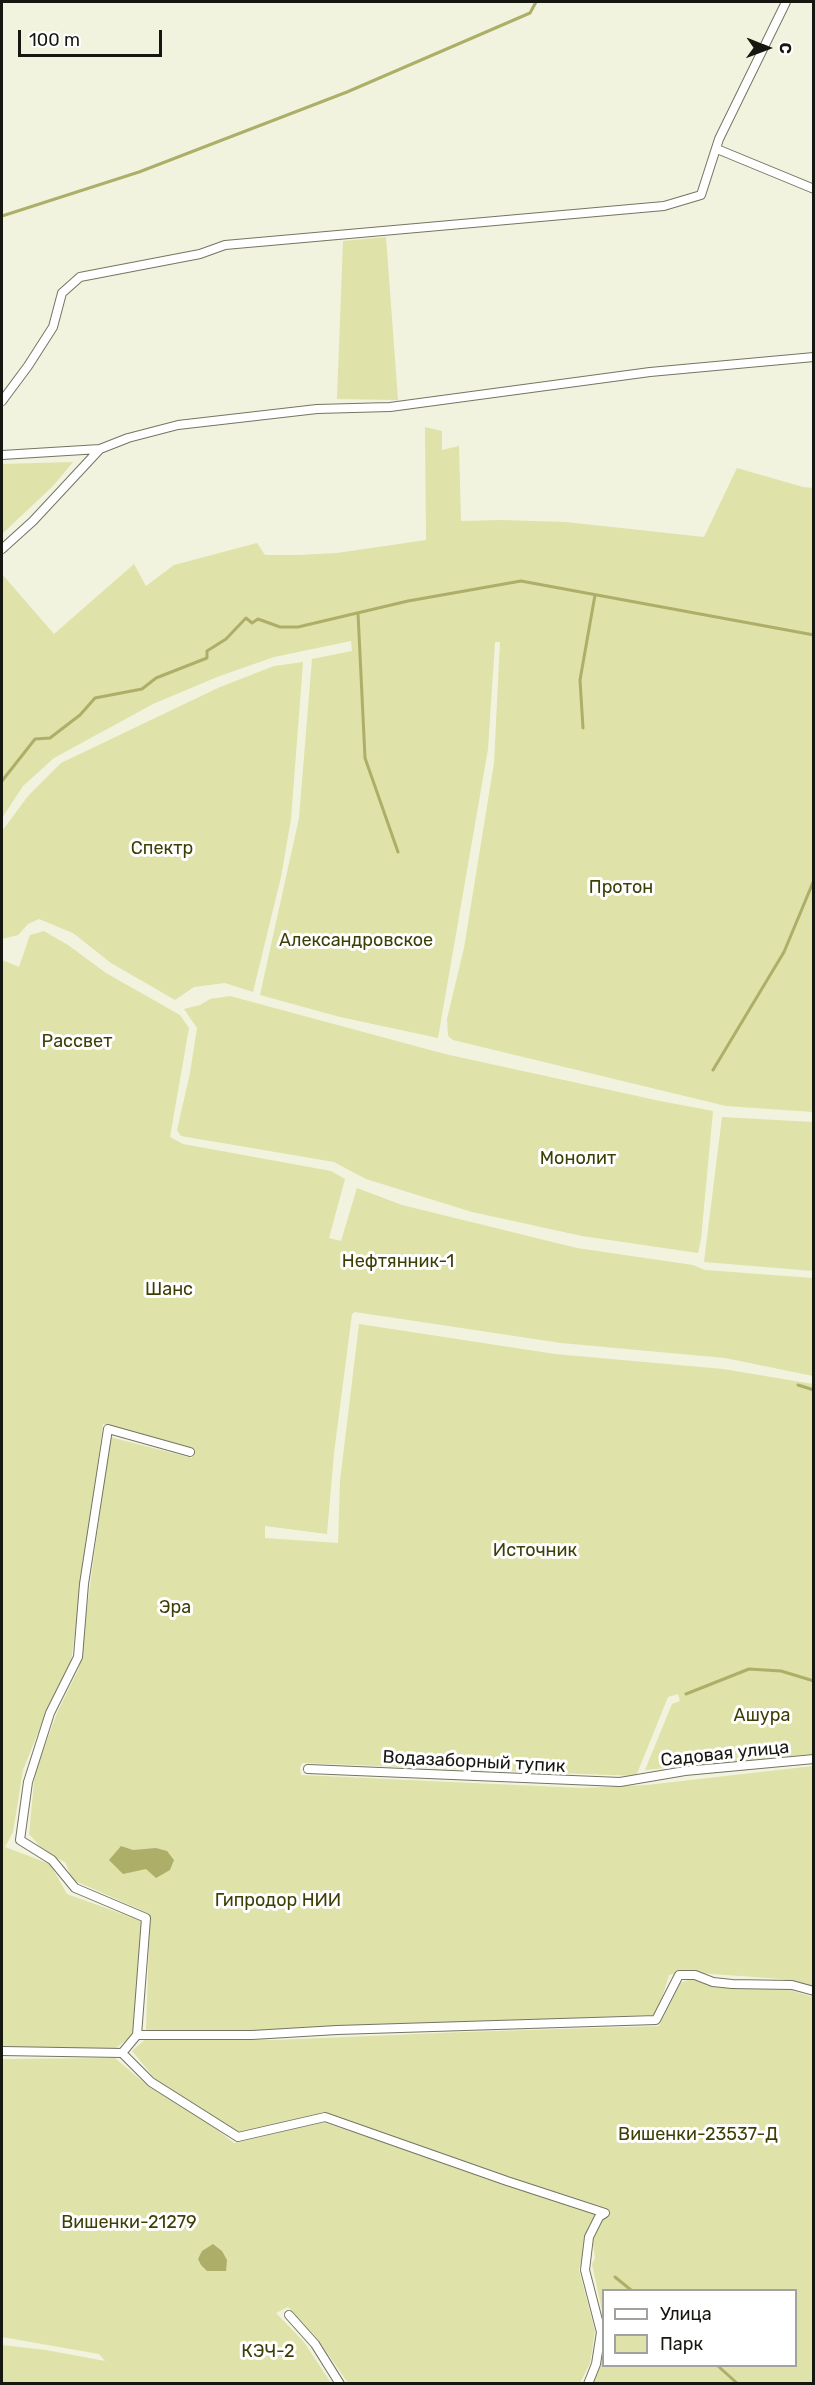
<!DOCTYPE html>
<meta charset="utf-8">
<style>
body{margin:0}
#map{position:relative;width:815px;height:2385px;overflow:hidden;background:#f1f3de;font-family:Rubik,sans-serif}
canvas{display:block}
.frame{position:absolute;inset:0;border:3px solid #161710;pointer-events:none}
.legend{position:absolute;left:602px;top:2289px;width:195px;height:78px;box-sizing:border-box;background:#fff;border:2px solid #a2a29f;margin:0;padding:8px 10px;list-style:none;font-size:18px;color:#161710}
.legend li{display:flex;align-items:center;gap:12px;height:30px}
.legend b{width:30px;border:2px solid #a2a29f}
.north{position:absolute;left:737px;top:18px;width:60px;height:60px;-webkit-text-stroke:4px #fff;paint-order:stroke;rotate:91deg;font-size:16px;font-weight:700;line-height:24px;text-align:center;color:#161710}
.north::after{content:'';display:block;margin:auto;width:21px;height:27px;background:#161710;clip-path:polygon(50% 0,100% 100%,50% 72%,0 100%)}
.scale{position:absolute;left:18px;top:30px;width:144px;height:27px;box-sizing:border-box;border:3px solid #161710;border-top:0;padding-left:8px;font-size:18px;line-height:21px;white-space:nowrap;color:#161710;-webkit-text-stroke:4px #fff;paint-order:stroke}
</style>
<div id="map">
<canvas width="815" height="2385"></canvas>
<div class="frame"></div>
<ul class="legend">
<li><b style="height:8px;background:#fff"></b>Улица</li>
<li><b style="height:16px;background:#dfe2a9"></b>Парк</li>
</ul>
<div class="north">С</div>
<div class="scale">100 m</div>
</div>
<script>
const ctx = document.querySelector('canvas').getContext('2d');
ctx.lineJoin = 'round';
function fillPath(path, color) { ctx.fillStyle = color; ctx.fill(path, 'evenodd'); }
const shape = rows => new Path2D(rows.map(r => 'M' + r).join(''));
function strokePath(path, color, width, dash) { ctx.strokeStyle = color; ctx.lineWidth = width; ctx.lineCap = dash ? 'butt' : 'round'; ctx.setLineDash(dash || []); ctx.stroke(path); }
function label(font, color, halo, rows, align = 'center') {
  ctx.font = font + ' Rubik,sans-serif'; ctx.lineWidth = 6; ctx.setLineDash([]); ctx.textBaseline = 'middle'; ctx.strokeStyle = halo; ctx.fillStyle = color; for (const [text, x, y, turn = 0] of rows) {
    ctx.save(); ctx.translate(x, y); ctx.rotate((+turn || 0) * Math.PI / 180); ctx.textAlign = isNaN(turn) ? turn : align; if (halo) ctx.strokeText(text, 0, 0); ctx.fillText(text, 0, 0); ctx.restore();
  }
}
const green = shape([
 [386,237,398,400,337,399,343,241],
 [425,427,442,431,442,450,459,446,461,521,500,520,566,522,704,537,737,468,803,487,813,488,813,1112,726,1106,453,1040,448,1036,447,1019,464,948,494,763,500,642,495,642,488,749,438,1038,340,1017,260,995,299,818,312,659,352,651,351,641,274,657,217,677,153,704,54,758,23,786,2,818,2,574,54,634,134,564,146,586,174,565,257,543,265,555,299,555,337,553,426,540],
 [73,462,53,486,2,534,2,464],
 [303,662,291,819,281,877,253,992,225,983,194,987,175,1000,111,963,73,933,39,919,28,924,18,935,2,939,2,831,28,796,61,763,220,687,274,666],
 [44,931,68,945,106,973,180,1015,189,1028,170,1137,183,1144,331,1171,345,1179,329,1238,341,1241,357,1188,402,1205,577,1248,693,1265,705,1270,813,1278,813,1376,725,1358,561,1343,355,1312,352,1314,334,1453,327,1534,265,1526,265,1538,338,1543,340,1481,359,1324,555,1354,723,1369,813,1384,813,1754,645,1770,672,1704,680,1701,678,1694,668,1697,636,1776,302,1763,300,1768,301,1775,581,1788,647,1785,813,1766,813,1985,782,1979,684,1972,669,1975,658,2011,653,2015,260,2030,146,2030,150,1914,73,1880,65,1862,46,1853,29,1834,35,1772,57,1713,79,1668,110,1437,192,1458,193,1450,103,1424,71,1662,49,1705,23,1770,13,1832,5,1847,50,1864,67,1894,142,1921,132,2035,115,2049,2,2047,2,960,19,967,30,935],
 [230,996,445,1054,660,1101,713,1111,701,1239,698,1253,582,1236,472,1212,366,1179,334,1162,181,1136,177,1130,190,1073,197,1028,184,1009,200,1005,210,999],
 [722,1117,813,1122,813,1271,704,1262],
 [694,1978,715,1987,787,1989,813,1997,813,2383,593,2383,603,2358,604,2366,796,2366,796,2290,604,2290,603,2315,592,2264,595,2258,592,2238,602,2219,608,2215,607,2208,498,2174,325,2112,241,2133,198,2109,156,2080,132,2051,148,2037,276,2040,464,2032,659,2026,680,1983],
 [115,2058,149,2087,202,2118,234,2143,322,2122,597,2212,587,2232,579,2270,595,2331,590,2363,580,2383,348,2383,317,2338,288,2307,276,2313,304,2342,331,2383,2,2383,2,2345,46,2350,105,2361,99,2354,2,2337,2,2059]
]);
const water = shape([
 [121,1846,133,1850,156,1848,167,1851,174,1860,170,1870,156,1878,146,1869,123,1874,109,1860],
 [213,2244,222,2251,227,2260,226,2271,207,2271,201,2265,198,2259,202,2251]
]);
const stream = shape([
 [2,216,139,172,347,92,530,13,536,2],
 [358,613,365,758,398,852],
 [583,728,580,680,595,595],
 [2,781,35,739,50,738,80,715,95,698,142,689,156,678,207,658,207,651,226,639,246,618,252,623,258,619,280,627,298,627,408,601,521,581,814,635],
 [713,1070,784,952,814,880],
 [798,1385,814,1390],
 [686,1694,749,1669,781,1671,814,1681],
 [615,2277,631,2290],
 [718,2366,738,2384]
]);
const minor = shape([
 [717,149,814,189],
 [2,401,28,366,53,327,62,293,80,277,200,254,225,245,664,206,701,195,719,139,786,2],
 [2,455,100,449,128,438,178,425,317,409,390,407,650,372,814,357],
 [2,549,33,521,100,449],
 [308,1769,620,1782,685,1771,814,1759],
 [137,2035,252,2035,337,2030,656,2020,679,1975,695,1975,713,1982,732,1984,792,1985,814,1991],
 [2,2051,122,2053,137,2035,146,1918,75,1888,52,1860,20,1840,28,1782,50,1713,78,1657,84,1584,108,1429,190,1452],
 [122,2053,151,2082,238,2137,325,2117,507,2181,605,2213,599,2217,589,2237,585,2270,601,2332,596,2364,588,2384],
 [289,2315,315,2344,340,2384]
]);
const parkNames = [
 ["Спектр",162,849],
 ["Протон",621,888],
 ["Александровское",356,941],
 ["Рассвет",77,1042],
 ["Монолит",578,1159],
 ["Нефтянник-1",398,1262],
 ["Шанс",169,1290],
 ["Источник",535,1551],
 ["Эра",175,1608],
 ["Ашура",762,1716],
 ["Гипродор НИИ",278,1901],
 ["Вишенки-23537-Д",698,2135],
 ["Вишенки-21279",129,2223],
 ["КЭЧ-2",268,2352]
];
const streetNames = [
 ["Садовая улица",725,1754,-6],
 ["Водазаборный тупик",474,1762,3]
];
fillPath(green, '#dfe2a9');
fillPath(water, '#adaf69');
strokePath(stream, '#adaf69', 3);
strokePath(minor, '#747563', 10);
strokePath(minor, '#fff', 8);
label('18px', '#3e3f05', '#fff', parkNames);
label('18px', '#161710', '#fff', streetNames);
</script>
